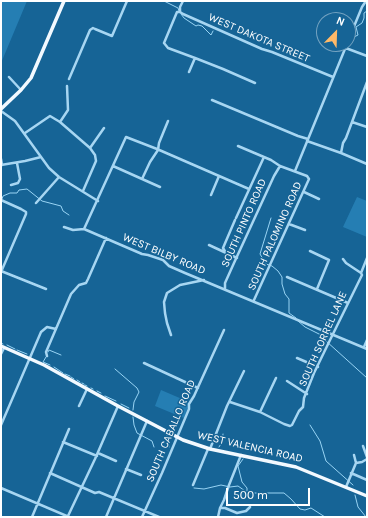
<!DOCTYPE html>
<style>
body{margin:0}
#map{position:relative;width:368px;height:518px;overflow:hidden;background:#166496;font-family:Karla,sans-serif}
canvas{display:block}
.frame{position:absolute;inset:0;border:2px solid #fff;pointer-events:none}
.north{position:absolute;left:316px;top:12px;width:40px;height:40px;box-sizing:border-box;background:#166496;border:1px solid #73a2c0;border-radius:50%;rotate:23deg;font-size:11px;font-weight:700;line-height:16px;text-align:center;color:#fff}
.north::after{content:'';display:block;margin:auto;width:14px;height:18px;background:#ffb968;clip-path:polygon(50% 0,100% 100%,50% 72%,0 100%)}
.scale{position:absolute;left:226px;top:488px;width:84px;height:18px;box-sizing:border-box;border:2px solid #fff;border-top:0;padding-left:5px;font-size:12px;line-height:14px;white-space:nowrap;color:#fff;-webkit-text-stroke:3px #166496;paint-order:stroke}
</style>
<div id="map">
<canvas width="368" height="518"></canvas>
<div class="frame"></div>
<div class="north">N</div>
<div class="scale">500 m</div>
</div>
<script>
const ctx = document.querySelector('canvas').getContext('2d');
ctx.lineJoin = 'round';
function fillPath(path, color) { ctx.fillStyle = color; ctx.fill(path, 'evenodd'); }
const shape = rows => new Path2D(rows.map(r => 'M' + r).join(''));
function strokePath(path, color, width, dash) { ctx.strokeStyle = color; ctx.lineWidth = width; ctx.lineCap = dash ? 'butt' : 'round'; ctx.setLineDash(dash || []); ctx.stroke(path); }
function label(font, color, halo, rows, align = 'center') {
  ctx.font = font + ' Karla,sans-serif'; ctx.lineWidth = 3; ctx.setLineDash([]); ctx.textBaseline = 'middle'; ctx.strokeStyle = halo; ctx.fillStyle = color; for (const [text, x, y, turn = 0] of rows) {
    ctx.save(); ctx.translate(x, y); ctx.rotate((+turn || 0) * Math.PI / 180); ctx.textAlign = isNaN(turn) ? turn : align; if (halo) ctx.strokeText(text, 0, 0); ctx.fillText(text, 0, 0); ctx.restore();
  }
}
const green = shape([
 [1,1,27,1,1,63],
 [357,197,367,201,367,237,343,227],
 [161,390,189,402,188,408,184,418,155,406]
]);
const stream = shape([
 [164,1,178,8,179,11],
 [181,14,184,18,196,26,198,25,202,26,211,35,213,31],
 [350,39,358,35,356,27,362,23,364,18,364,13,367,11],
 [2,199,3,196,10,193,17,193,19,190,27,189,42,201,61,206,63,211,69,215],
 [271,218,260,254,266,264,272,266,278,271,282,277,282,284,285,294,289,299,289,313,296,318],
 [298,321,305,327,321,335,326,341,367,378],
 [1,343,3,344],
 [7,345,15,349],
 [17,350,27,354],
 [48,352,49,350,61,355],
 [46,357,43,362,50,365],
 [54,367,63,373],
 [115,369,137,388,139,392,134,402,133,410],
 [65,374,70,376],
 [71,377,74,379],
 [77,380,80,382],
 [82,383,84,384],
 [85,385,87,386],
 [91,388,93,389],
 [97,391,101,393],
 [105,396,116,401],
 [121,404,129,408],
 [133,417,134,425,137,433,152,441,154,447],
 [310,425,320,441,326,461,353,485],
 [167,435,169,447],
 [219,447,222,442,223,434],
 [243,459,238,466,242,482,247,488,247,491],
 [194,488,204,489,221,485,230,487,238,486,248,493,284,493,291,499,300,509,305,510,311,508,325,517],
 [355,495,358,507,366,517]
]);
const minor = shape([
 [183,1,180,7,180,12,177,12,164,43,168,48,195,58],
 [180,12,183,14,262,49,272,52,333,77],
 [324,39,324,40],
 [348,41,362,7,366,1],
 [335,44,367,56],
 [189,72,195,58,223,69,255,83],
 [9,77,21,90],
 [69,79,90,30,93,28,95,29,112,36,127,1],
 [212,100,298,136,308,139],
 [1,111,15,121,49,168,59,177,98,201],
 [60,122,68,110,67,86],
 [352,122,367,127],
 [25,133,50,116,60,122,90,148,95,155,96,161,83,191],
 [307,141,341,153,367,164],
 [238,146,271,160,280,166,307,176,309,179,254,300],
 [90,148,104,128],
 [341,153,343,143,346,138,367,82],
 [1,159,2,165],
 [1,165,25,161,41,157],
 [113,166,160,187],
 [295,171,347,44],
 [142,179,150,162,158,150,159,143,168,121],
 [11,185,18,183,20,179,17,163],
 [304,192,319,199],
 [211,195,219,176],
 [1,200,21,209,26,212,26,214,1,272],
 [36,203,59,177],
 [236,218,264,157],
 [289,224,305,230],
 [64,227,73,230,84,229,142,254,148,255,163,260,169,266,185,273,367,349],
 [84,229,126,137,157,149,249,189],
 [209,245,237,258],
 [310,251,329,260,317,289],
 [226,253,223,248,235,220],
 [343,259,346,263,361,273],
 [1,271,46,289],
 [287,277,348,303],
 [225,289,225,283,234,263,274,176,280,166],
 [171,335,167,323,165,313,164,302,167,293,180,285,204,280],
 [364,347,367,340],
 [1,354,4,348],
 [47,356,46,352,71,294,79,285,86,283,88,279,106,238],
 [297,358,318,367],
 [144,363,198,388],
 [287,381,307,394],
 [230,402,260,412,284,424,290,426,292,425,299,411,303,407,304,398,314,373,331,338,362,275,361,273,367,258],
 [79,406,87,389],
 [260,412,276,378],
 [1,425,41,332,47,327,56,329],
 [63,442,97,456],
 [363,446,367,457],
 [210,449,227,406,244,371],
 [98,453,116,461],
 [356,463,362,462,367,459],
 [126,469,141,475],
 [50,473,95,493,99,492,159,517],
 [351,473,367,480],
 [193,485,208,449],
 [346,487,356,463,354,455],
 [1,488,69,517],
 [220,508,225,508,237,513,246,511,250,507],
 [68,516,95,459,118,406],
 [32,517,69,429],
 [106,517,147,421],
 [142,517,162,473,189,409,189,404,194,396,224,330],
 [218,517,220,508,224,500,229,485,241,455]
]);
const major = shape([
 [1,109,21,90,31,78,64,1],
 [1,346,44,365,118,406,183,440,210,449,296,467,367,496]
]);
const streetNames = [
 ["WEST DAKOTA STREET",259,38,23],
 ["SOUTH PINTO ROAD",244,223,-66],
 ["SOUTH PALOMINO ROAD",275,236,-66],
 ["WEST BILBY ROAD",164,254,23],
 ["SOUTH SORREL LANE",323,339,-66],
 ["SOUTH CABALLO ROAD",171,431,-67],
 ["WEST VALENCIA ROAD",250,447,13]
];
fillPath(green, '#257eb3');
strokePath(stream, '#99d4f4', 1);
strokePath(minor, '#a7d6f2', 2.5);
strokePath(major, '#f2f9ff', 3.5);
label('11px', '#fff', '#166496', streetNames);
</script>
